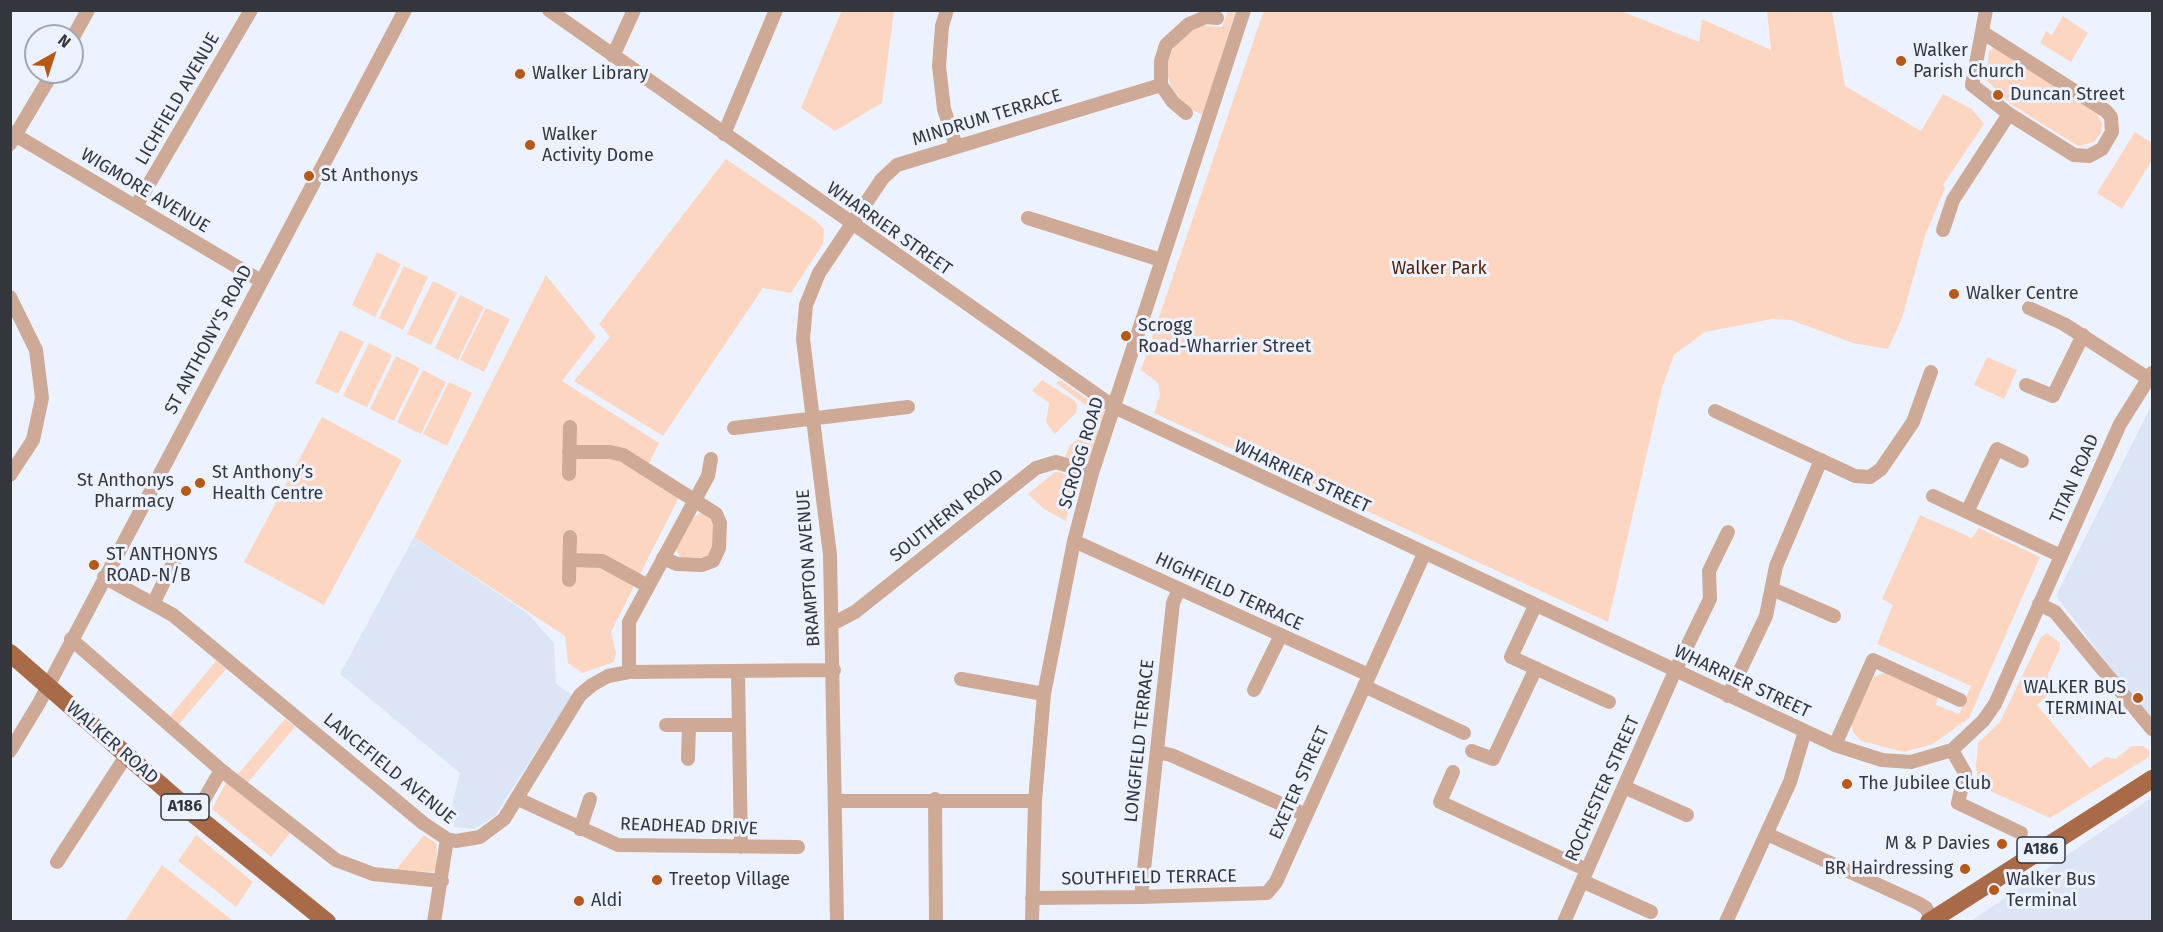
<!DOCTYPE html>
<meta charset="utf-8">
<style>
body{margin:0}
#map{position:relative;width:2163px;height:932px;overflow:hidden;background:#ecf2ff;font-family:"Fira Sans",sans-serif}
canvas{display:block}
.frame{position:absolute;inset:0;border:12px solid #33363c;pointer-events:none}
.north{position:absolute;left:24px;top:24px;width:60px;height:60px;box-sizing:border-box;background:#ecf2ff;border:2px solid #a2a7b1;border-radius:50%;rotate:39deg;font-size:16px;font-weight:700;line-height:24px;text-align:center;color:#33363c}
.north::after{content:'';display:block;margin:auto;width:21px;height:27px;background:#b95815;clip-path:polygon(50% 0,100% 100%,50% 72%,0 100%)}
</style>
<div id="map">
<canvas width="2163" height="932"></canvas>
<div class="frame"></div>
<div class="north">N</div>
</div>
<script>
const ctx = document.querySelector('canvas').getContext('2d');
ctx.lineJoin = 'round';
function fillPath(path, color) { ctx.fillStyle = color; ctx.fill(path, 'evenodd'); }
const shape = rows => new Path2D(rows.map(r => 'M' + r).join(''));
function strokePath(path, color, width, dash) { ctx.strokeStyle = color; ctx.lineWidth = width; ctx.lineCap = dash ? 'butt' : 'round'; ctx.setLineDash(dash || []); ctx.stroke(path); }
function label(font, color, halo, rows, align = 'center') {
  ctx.font = font + ' "Fira Sans",sans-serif'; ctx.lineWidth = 6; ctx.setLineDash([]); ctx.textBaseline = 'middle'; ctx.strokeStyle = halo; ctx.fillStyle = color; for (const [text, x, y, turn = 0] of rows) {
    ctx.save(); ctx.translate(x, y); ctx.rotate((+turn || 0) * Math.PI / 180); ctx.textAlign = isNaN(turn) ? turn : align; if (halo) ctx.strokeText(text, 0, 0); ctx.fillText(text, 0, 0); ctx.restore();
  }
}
const built = shape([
 [2152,404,2152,722,2056,596],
 [414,537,527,613,554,643,556,684,572,695,495,816,474,829,453,827,458,813,452,805,460,773,340,674],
 [2152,797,2152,921,1971,921]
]);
const green = shape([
 [842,10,894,11,882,103,835,131,801,108],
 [1264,10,1621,11,1699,42,1702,19,1771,50,1767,11,1832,11,1845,86,1921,131,1943,94,1972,109,1984,124,1943,185,1945,188,1925,236,1902,318,1888,349,1853,343,1791,320,1772,319,1705,332,1674,355,1662,388,1608,622,1154,413,1160,394,1158,383,1141,370],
 [1228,11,1235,13,1203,115,1188,108,1172,88,1166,71,1171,52,1182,37,1197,25,1222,27],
 [2063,16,2088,33,2071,62,2040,43,2046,31,2052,35],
 [1995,47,2097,114,2102,123,2101,133,2094,142,2078,146,2012,105,1986,80,1989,51],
 [2135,132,2152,143,2152,160,2122,209,2097,193],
 [726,159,815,220,824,229,823,244,791,293,763,288,663,436,574,381,610,337,599,324],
 [377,252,401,264,375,317,352,305],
 [404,266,428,277,403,330,379,318],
 [546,275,596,337,562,381,659,443,643,476,679,497,611,632,616,653,614,662,582,673,568,663,565,636,414,537],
 [433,281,457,293,431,345,407,334],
 [460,295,484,307,458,360,435,348],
 [486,308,510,319,484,372,460,360],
 [340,330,364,342,338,394,315,383],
 [369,343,392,355,367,407,343,396],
 [396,356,420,368,394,421,370,409],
 [1987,357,2017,370,2004,399,1974,385],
 [423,370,446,382,421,434,397,422],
 [1042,380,1075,401,1077,406,1076,413,1055,434,1046,422,1049,403,1032,391],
 [1060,380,1106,412,1102,427,1091,409,1056,383],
 [449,382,472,393,447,446,423,434],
 [322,417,402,460,324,605,244,562],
 [1096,426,1099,432,1093,454,1087,461,1076,462,1065,458,1070,445],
 [1055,472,1063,473,1073,482,1074,490,1066,521,1044,509,1028,494],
 [700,513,706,514,713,523,714,543,711,553,704,557,681,558,675,549,690,520],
 [1920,515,1972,538,1979,528,2040,557,1969,718,1933,744,1904,752,1861,741,1853,732,1851,722,1874,677,1886,672,1938,697,1936,705,1959,714,1971,686,1877,644,1893,605,1882,599],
 [2047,633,2060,643,2060,649,2048,674,2051,692,2037,705,2090,768,2106,757,2115,759,2132,746,2143,746,2149,750,2149,757,2050,818,1979,786,1976,767,1978,743,2000,722,2041,637],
 [216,661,226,669,179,724,170,716],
 [285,719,295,727,248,782,238,774],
 [227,781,290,833,271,857,212,809],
 [196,835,253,882,236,907,178,861],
 [424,835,437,844,436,869,433,872,396,870],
 [162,865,232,920,231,921,125,921]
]);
const minor = shape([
 [549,10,1114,407,1835,745,1882,760,1911,762,1952,750,1983,721,1995,704,2120,424,2152,373],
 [947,10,942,26,939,66,944,109,956,146],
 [1982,32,2106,111,2111,117,2112,132,2102,149,2089,156,2074,155,2009,114,1972,85,1986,10],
 [72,39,88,10],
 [613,56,634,10],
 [1186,113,1173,102,1161,85,1161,61,1166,45,1189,24,1206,17,1217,18],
 [10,132,261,281],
 [724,134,776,10],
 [10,144,53,72],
 [136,206,251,10],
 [1028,218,1161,260],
 [1943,230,1953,200,2009,114],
 [10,297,36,350,42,398,33,440,10,475],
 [2029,308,2064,324,2149,379],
 [2026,385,2053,396,2083,335],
 [1715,411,1855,476,1870,477,1881,469,1913,422,1931,372],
 [734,428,908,407],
 [569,452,610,452,623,455,716,514,720,523,719,548,713,561,702,565,677,564,663,558],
 [569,474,570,427],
 [1933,496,2061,556],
 [1967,512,1997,449,2022,461],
 [1074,541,1369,675],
 [570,560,602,561,648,586],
 [104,577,173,615,423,823,447,839,456,841,480,837,504,819,580,695,592,685,608,676,629,672,834,670],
 [569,580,570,537],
 [1772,589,1834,616],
 [154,602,179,551],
 [2039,604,2055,612,2152,729],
 [1535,606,1511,657,1609,702],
 [832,624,855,612,1036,468,1056,462,1092,473],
 [71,639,221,770,336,860,373,874,442,881],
 [629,672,629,622,708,476,711,459],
 [738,672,741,847],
 [961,679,1044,694],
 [1364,686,1464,733],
 [1254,690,1280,637],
 [1728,696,1766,616,1776,566,1821,460],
 [666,725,738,725],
 [1835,745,1873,660,1960,700],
 [1952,750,1965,773,1958,803,2021,833],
 [10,751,39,703,405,10],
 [1472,751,1493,759,1536,668],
 [1157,752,1171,755,1306,815],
 [688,759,689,725],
 [1453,772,1440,802,1587,870],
 [1624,787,1687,815],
 [518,799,618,845,798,847],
 [935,799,936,922],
 [836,801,1035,801],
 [202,803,221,770],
 [580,829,590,799],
 [1767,834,1918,903,1926,908,1933,922],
 [57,862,126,756],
 [1582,881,1651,912],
 [1141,897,1173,603,1179,589],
 [1032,898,1141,897,1267,893,1276,882,1424,554],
 [434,922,447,839],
 [837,922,830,555,803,339,806,305,819,273,882,179,897,165,1161,85],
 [1032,922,1035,801,1044,694,1074,541,1092,473,1244,10],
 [1564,922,1675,671,1710,599,1709,571,1728,532],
 [1726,922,1790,782,1805,731]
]);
const major = shape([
 [10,653,196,816,327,922],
 [1929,922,2152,779]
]);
const markers = [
 [1901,61,6,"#b95815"],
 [520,74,6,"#b95815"],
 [1998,95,6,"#b95815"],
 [530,145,6,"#b95815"],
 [309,176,6,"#b95815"],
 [1954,294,6,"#b95815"],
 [1126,336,6,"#b95815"],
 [200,483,6,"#b95815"],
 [186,491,6,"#b95815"],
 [94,565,6,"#b95815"],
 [2138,698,6,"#b95815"],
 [1847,784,6,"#b95815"],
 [2002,844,6,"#b95815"],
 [1965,869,6,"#b95815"],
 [657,880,6,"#b95815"],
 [1994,890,6,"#b95815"],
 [579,901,6,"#b95815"]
];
const shields = [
 [185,807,48],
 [2041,850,48]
];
const shieldNames = [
 ["A186",185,807],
 ["A186",2041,850]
];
const poiNames = [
 ["Walker",1913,51],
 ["Parish Church",1913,72],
 ["Walker Library",532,74],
 ["Duncan Street",2010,95],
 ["Walker",542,135],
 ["Activity Dome",542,156],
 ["St Anthonys",321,176],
 ["Walker Centre",1966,294],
 ["Scrogg",1138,326],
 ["Road-Wharrier Street",1138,347],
 ["St Anthony’s",212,473],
 ["Health Centre",212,494],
 ["St Anthonys",174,481,"right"],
 ["Pharmacy",174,502,"right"],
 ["ST ANTHONYS",106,555],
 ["ROAD-N/B",106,576],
 ["WALKER BUS",2126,688,"right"],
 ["TERMINAL",2126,709,"right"],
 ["The Jubilee Club",1859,784],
 ["M & P Davies",1990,844,"right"],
 ["BR Hairdressing",1953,869,"right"],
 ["Treetop Village",669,880],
 ["Walker Bus",2006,880],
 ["Terminal",2006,901],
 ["Aldi",591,901]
];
const streetNames = [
 ["LICHFIELD AVENUE",178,99,-60],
 ["MINDRUM TERRACE",987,118,-17],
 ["WIGMORE AVENUE",145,191,31],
 ["WHARRIER STREET",889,229,35],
 ["ST ANTHONY'S ROAD",209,340,-62],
 ["SCROGG ROAD",1082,453,-73],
 ["WHARRIER STREET",1302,477,25],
 ["TITAN ROAD",2075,479,-66],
 ["SOUTHERN ROAD",947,516,-38],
 ["BRAMPTON AVENUE",809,568,-94],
 ["HIGHFIELD TERRACE",1229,592,25],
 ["WHARRIER STREET",1742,682,25],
 ["LONGFIELD TERRACE",1140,741,-84],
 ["WALKER ROAD",112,743,41],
 ["LANCEFIELD AVENUE",389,769,39],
 ["EXETER STREET",1300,783,-66],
 ["ROCHESTER STREET",1603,789,-66],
 ["READHEAD DRIVE",689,827,2],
 ["SOUTHFIELD TERRACE",1149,878,-1]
];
const parkNames = [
 ["Walker Park",1439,269]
];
fillPath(built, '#dbe5f6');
fillPath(green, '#fdd6c2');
strokePath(minor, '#cda996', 14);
strokePath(major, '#a96a47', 18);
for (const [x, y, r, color] of markers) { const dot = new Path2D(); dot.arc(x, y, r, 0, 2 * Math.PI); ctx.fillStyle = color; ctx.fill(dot); strokePath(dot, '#ecf2ff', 2); }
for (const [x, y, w] of shields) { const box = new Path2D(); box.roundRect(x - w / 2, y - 13, w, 26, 4.5); ctx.fillStyle = '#ecf2ff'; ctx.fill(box); strokePath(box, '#33363c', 1.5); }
label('bold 16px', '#33363c', null, shieldNames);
label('18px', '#33363c', '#ecf2ff', poiNames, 'left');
label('18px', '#33363c', '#ecf2ff', streetNames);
label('18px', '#4f1e00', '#ecf2ff', parkNames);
</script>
